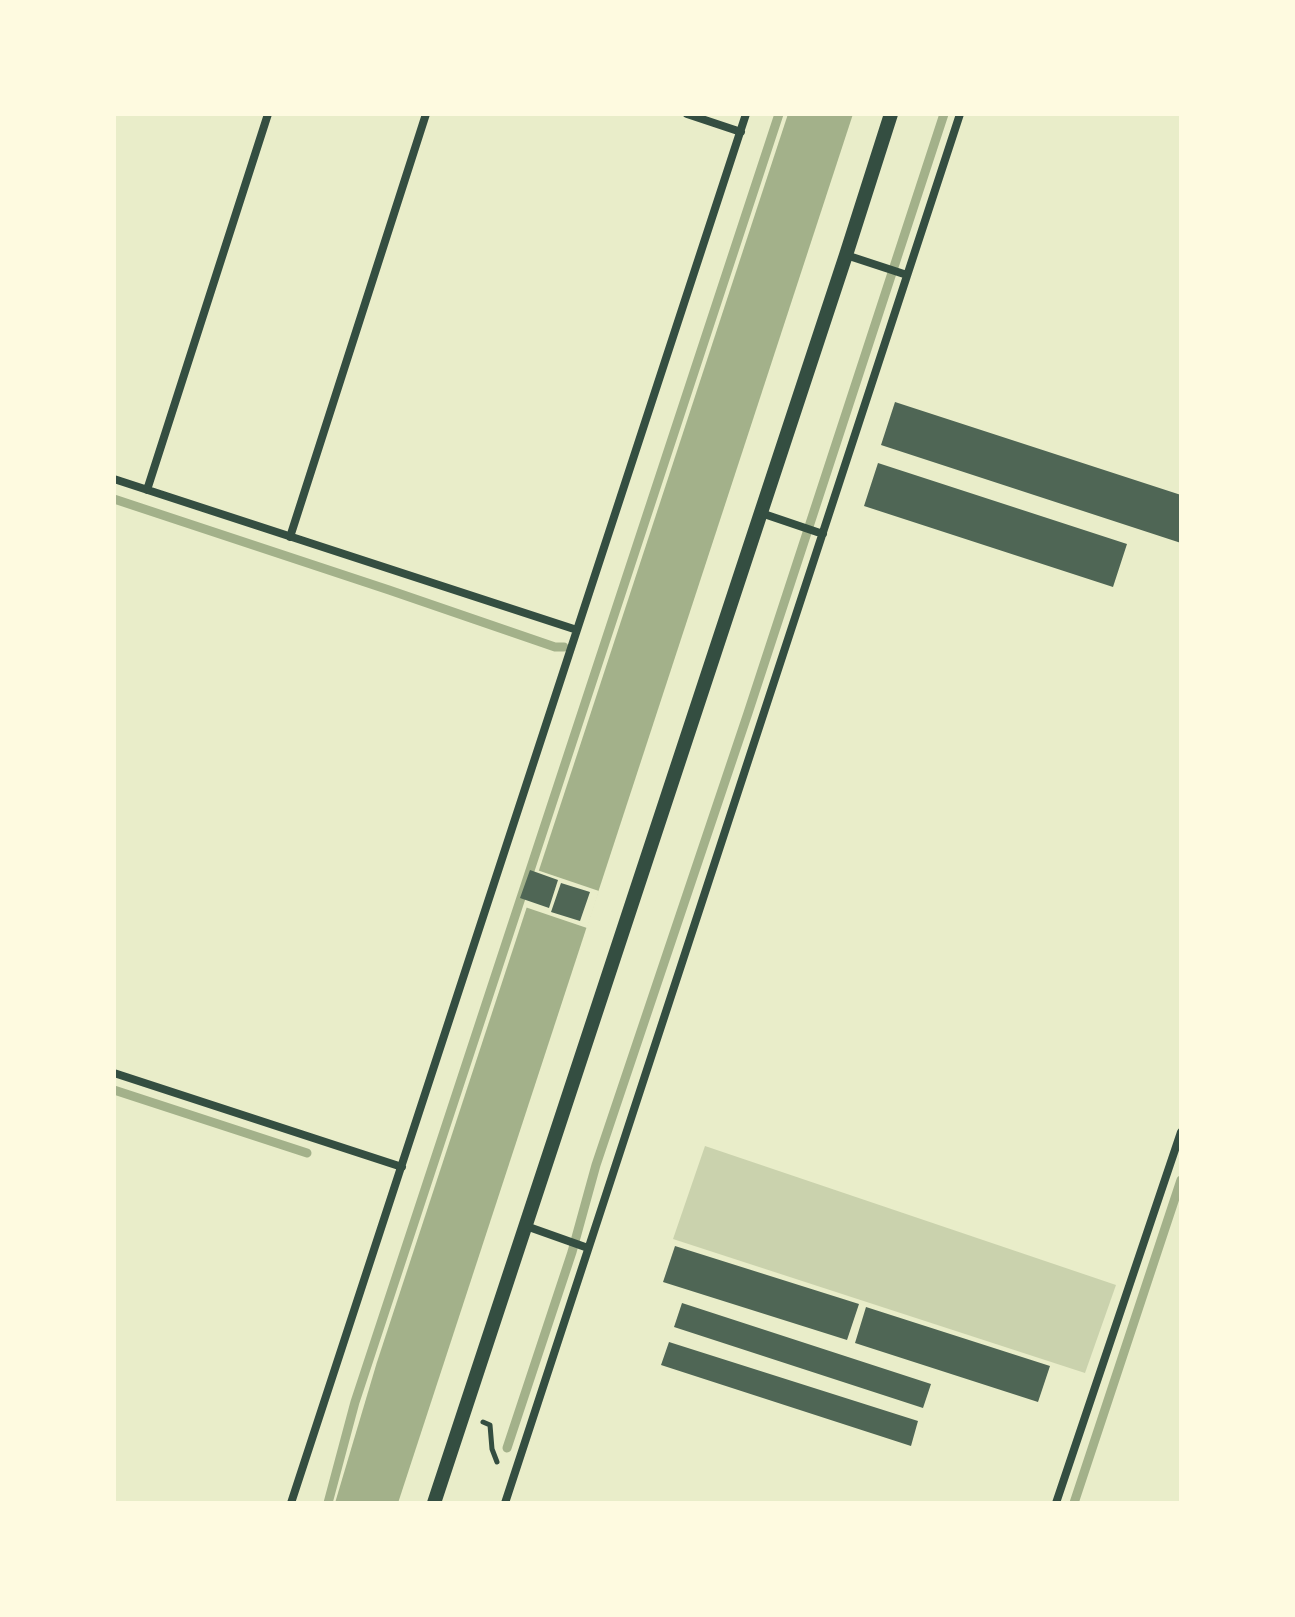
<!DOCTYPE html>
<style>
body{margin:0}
#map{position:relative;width:1295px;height:1617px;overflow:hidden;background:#e9edc9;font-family:"Fira Sans Condensed",sans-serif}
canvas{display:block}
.frame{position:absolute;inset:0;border:116px solid #fefae0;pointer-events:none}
</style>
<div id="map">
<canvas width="1295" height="1617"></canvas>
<div class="frame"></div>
</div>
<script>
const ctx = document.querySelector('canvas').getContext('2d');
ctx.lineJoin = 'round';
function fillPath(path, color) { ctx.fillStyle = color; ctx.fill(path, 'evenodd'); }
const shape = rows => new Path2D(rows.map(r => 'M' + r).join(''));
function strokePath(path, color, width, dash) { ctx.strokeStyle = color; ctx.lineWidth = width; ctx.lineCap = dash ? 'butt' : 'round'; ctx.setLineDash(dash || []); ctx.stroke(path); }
const green = shape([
 [705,1146,1116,1285,1085,1373,673,1239]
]);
const water = shape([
 [788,114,853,114,398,1503,335,1503,377,1362]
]);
const pier = shape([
 [534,869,599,891,587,928,522,906]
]);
const stream = shape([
 [114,499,389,590,555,647,564,647],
 [114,1090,307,1153],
 [507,1448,572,1252,596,1165,748,713,944,114],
 [328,1503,355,1402,779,114],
 [1074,1503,1181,1180]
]);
const building = shape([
 [895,402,1181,495,1181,543,881,445],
 [878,463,1127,544,1113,587,864,506],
 [530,870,558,880,549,908,520,898],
 [561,883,590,892,580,921,551,912],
 [675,1246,859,1304,847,1340,663,1282],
 [682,1303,931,1384,923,1408,674,1327],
 [866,1307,1050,1366,1038,1402,855,1343],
 [669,1342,918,1421,911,1446,661,1365]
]);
const path = shape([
 [483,1422,490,1425,492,1449,497,1462]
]);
const minor = shape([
 [687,114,741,132],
 [846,255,907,275],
 [114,479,577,630],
 [147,490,268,114],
 [761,513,823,534],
 [290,537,426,114],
 [114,1073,402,1167],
 [526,1226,588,1248],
 [291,1503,746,114],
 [505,1503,960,114],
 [1056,1503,1181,1132]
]);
const tertiary = shape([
 [434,1503,846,255,891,114]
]);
fillPath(green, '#cad2ad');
fillPath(water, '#a3b18a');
fillPath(pier, '#e9edc9');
strokePath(stream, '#a3b18a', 9);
fillPath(building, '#4f6655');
strokePath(path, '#344e41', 5);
strokePath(minor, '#344e41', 8);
strokePath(tertiary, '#344e41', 14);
</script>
